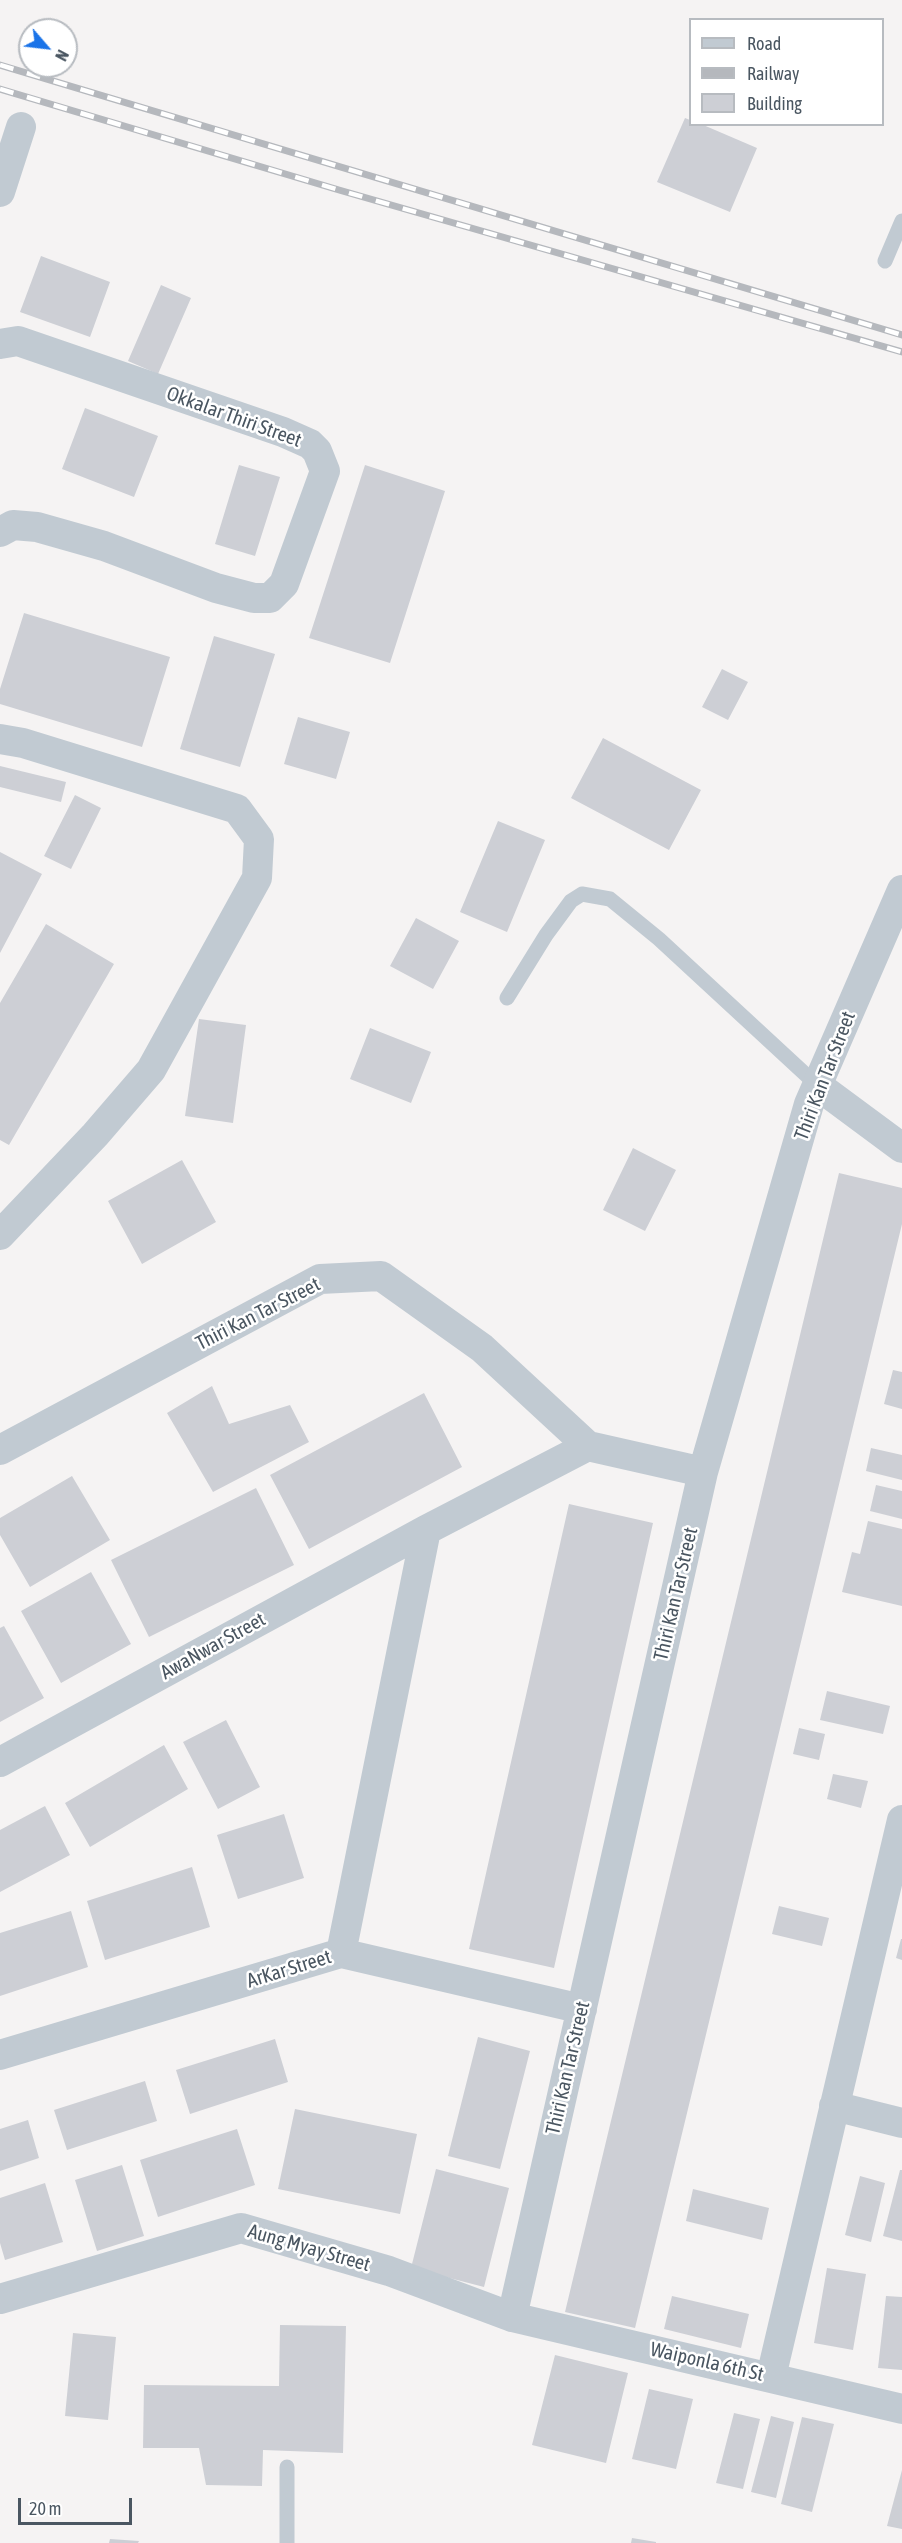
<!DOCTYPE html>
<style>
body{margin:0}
#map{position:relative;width:902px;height:2543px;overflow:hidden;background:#f5f3f3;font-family:"Asap Condensed",sans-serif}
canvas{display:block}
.legend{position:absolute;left:689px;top:18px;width:195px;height:108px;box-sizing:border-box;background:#fff;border:2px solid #b7bbc0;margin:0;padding:8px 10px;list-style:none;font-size:18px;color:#4a5661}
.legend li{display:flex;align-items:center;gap:12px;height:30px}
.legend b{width:30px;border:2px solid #b7bbc0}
.north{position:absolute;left:18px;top:18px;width:60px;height:60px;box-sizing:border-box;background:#fff;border:2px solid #b7bbc0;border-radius:50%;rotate:118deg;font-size:16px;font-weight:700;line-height:24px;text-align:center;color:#4a5661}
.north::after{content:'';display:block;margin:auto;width:21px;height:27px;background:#1a73e8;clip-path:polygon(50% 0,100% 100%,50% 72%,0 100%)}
.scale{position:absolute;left:18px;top:2498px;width:114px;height:27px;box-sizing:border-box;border:3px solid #4a5661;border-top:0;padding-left:8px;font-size:18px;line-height:21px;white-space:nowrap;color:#4a5661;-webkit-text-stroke:4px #fff;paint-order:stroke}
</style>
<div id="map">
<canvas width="902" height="2543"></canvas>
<ul class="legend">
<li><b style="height:8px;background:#c1cad2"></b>Road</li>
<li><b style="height:8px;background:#b5b8bd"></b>Railway</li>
<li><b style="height:16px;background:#cdcfd5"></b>Building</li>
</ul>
<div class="north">N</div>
<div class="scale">20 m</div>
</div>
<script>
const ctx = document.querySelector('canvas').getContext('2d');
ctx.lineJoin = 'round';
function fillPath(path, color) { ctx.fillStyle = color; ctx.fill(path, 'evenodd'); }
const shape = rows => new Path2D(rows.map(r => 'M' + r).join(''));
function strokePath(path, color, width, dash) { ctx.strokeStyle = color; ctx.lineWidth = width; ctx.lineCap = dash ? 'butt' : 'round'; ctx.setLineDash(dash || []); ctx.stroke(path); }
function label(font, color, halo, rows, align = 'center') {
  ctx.font = font + ' "Asap Condensed",sans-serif'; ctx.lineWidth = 5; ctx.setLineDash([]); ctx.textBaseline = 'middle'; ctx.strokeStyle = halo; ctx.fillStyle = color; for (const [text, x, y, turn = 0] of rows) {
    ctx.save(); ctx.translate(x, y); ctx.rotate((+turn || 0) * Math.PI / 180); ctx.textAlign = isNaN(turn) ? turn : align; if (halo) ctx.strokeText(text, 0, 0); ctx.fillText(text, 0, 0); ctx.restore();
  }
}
const building = shape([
 [685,118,690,120,690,124,701,124,757,148,730,212,657,182],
 [41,256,110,282,90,337,20,312],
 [161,285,191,298,158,374,128,361],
 [85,408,158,436,134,497,62,469],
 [239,465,280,477,255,556,215,544],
 [365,465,445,491,390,663,309,638],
 [24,613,170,657,142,747,0,704,0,689],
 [214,636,275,654,240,767,180,749],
 [722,669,748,682,728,720,702,707],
 [298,717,350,732,336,779,284,764],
 [603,738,701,790,669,850,571,798],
 [0,766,66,782,61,802,0,787],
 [75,795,101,808,71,869,44,856],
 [498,821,545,840,507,932,460,912],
 [0,852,42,874,0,953],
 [416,918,459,941,433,989,390,966],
 [46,924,114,964,9,1145,0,1140,0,1003],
 [199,1019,246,1025,233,1123,185,1116],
 [370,1028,431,1052,411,1103,350,1079],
 [633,1148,676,1170,645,1231,603,1210],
 [182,1160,216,1222,142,1264,108,1201],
 [839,1173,902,1188,902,1224,635,2328,565,2312],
 [893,1370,902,1372,902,1409,884,1404],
 [212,1386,229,1424,290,1405,309,1442,213,1492,167,1413],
 [424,1393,462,1467,309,1549,270,1475],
 [871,1448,902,1455,902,1480,866,1471],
 [72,1476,110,1540,30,1587,0,1535,0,1518],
 [876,1485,902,1491,902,1519,870,1511],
 [256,1488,294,1565,149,1637,111,1560],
 [569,1504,653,1523,554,1968,469,1949],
 [868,1521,902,1529,902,1606,842,1592,852,1552,860,1554],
 [91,1572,131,1644,61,1683,21,1611],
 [4,1626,44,1698,0,1722,0,1628],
 [827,1691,890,1706,883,1734,820,1720],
 [226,1720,260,1787,218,1809,183,1742],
 [799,1728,825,1734,819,1760,793,1754],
 [164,1745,188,1789,90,1847,65,1803],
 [833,1774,868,1781,861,1808,827,1799],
 [45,1806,70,1855,0,1892,0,1830],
 [284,1814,304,1878,238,1899,217,1835],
 [192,1867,210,1927,105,1960,87,1901],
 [779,1906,829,1918,822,1946,772,1934],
 [71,1911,88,1967,0,1996,0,1933],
 [901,1939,902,1939,902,1960,896,1958],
 [478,2037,530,2051,500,2169,448,2156],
 [275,2039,288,2082,190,2114,176,2070],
 [145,2081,157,2121,67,2150,54,2110],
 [295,2109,417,2134,400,2214,278,2189],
 [28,2120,39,2158,0,2171,0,2129],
 [237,2129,255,2185,158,2217,140,2160],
 [122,2165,144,2236,97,2251,75,2180],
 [436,2169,509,2188,484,2287,411,2268],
 [900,2170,902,2170,902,2241,883,2236],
 [860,2176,885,2183,871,2242,845,2235],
 [45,2183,63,2242,5,2260,0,2243,0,2198],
 [693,2189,769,2208,762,2240,686,2221],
 [827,2268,866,2274,853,2350,814,2343],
 [672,2296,749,2314,741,2348,664,2329],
 [886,2296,902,2297,902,2370,878,2368],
 [280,2325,346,2326,343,2453,263,2450,262,2486,206,2485,199,2448,143,2448,144,2385,279,2386],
 [73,2333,116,2337,108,2420,65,2416],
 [555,2355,628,2373,606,2463,532,2445],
 [649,2389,693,2399,676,2469,632,2459],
 [734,2413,760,2419,743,2489,716,2483],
 [771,2416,794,2422,776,2498,751,2492],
 [802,2417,834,2424,812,2512,781,2504],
 [902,2470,902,2529,887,2526],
 [632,2538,656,2542,656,2543,631,2543],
 [110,2539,139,2541,138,2543,109,2543]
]);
const lane = shape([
 [885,261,902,221],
 [507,998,546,935,571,901,582,894,610,899,659,939,817,1085],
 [287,2543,287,2467]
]);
const street = shape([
 [0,192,21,127],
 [0,344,18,341,283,432,310,444,317,451,325,471,284,584,270,598,254,598,216,588,104,546,37,527,13,525,0,532],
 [0,739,23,743,237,809,259,839,257,878,151,1070,95,1135,0,1235],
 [817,1085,902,1148],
 [0,1450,320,1279,381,1276,482,1348,588,1446],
 [0,1762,426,1530,588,1446,703,1472],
 [341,1953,426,1530],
 [0,2055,341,1953,582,2009],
 [834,2106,902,2123],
 [0,2299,241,2228,389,2271,512,2317,902,2409],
 [512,2317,703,1472,809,1104,902,890],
 [771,2377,902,1820]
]);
const rail = shape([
 [0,65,902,335],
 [0,89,339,190,902,352]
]);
const streetNames = [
 ["Okkalar Thiri Street",234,417,20],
 ["Thiri Kan Tar Street",825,1076,-69],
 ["Thiri Kan Tar Street",258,1314,-27],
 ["Thiri Kan Tar Street",676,1594,-77],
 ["AwaNwar Street",213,1646,-29],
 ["ArKar Street",289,1969,-17],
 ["Thiri Kan Tar Street",568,2068,-77],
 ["Aung Myay Street",309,2248,16],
 ["Waiponla 6th St",707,2362,13]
];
fillPath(building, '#cdcfd5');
strokePath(lane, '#c1cad2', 15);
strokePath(street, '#c1cad2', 30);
strokePath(rail, '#b5b8bd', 7);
strokePath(rail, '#fff', 4.5, [14]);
label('20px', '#4a5661', '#fff', streetNames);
</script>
